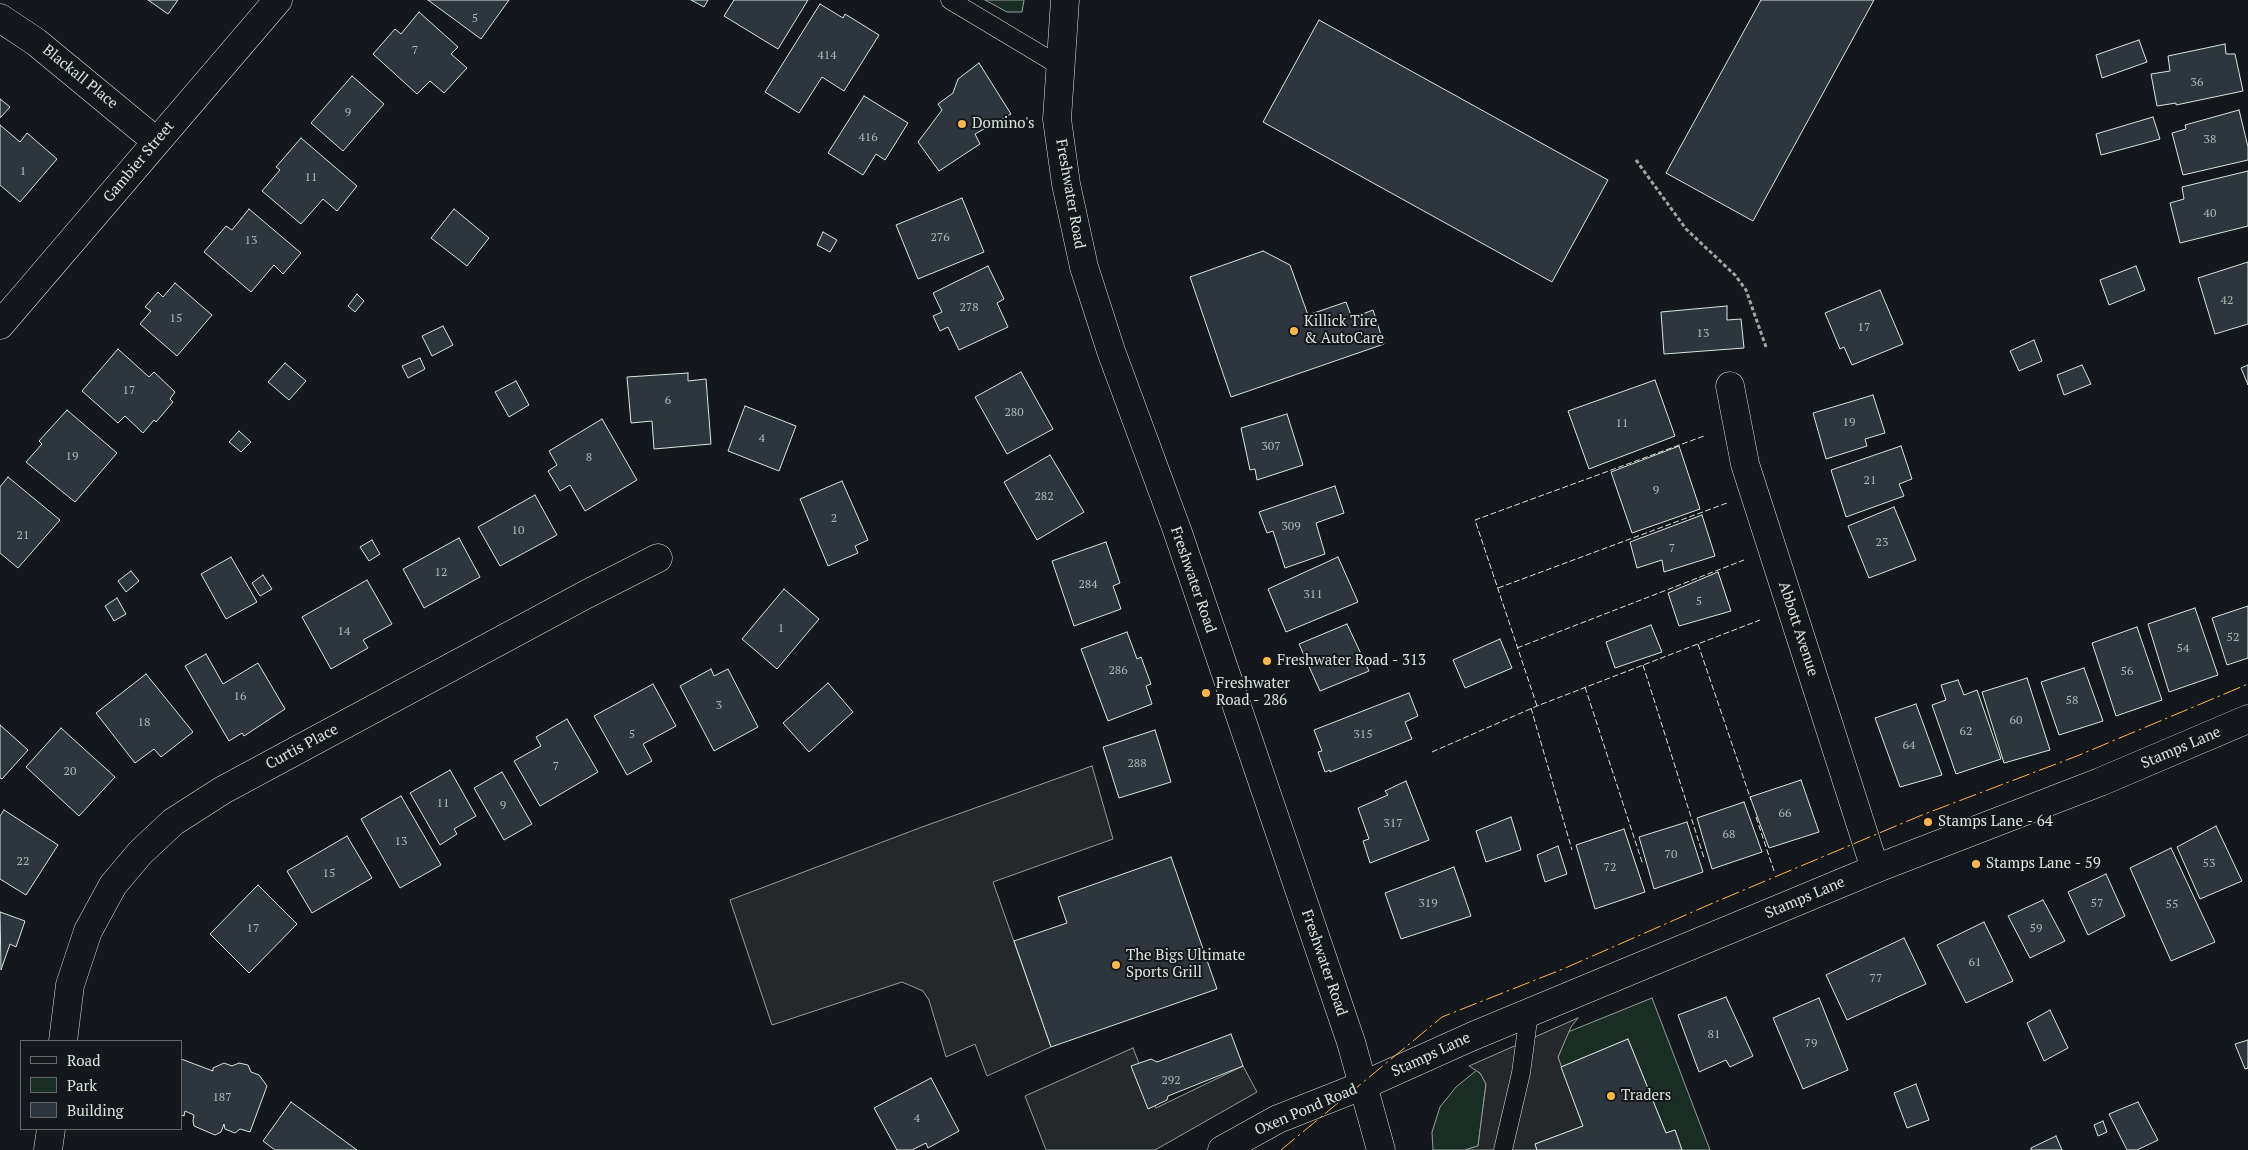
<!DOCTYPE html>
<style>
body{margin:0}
#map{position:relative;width:2248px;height:1150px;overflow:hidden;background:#14181c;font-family:"PT Serif",serif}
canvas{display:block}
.legend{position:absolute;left:20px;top:1040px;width:162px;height:90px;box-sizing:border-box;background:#14181c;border:1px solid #626a69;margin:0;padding:6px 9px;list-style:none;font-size:15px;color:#d8e6dc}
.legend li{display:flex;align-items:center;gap:10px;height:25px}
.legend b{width:25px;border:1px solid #626a69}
</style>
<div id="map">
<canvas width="2248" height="1150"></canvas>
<ul class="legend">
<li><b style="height:6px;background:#14181c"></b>Road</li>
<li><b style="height:14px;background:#1a2d24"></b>Park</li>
<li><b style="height:14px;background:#2c363c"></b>Building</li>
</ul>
</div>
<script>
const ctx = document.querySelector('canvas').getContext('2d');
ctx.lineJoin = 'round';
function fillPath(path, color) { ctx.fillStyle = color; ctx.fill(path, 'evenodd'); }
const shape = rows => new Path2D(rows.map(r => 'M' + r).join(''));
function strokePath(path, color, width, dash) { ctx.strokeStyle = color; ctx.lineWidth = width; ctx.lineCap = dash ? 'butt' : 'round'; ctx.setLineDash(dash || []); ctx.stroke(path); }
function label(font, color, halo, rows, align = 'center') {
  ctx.font = font + ' "PT Serif",serif'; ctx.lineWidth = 4; ctx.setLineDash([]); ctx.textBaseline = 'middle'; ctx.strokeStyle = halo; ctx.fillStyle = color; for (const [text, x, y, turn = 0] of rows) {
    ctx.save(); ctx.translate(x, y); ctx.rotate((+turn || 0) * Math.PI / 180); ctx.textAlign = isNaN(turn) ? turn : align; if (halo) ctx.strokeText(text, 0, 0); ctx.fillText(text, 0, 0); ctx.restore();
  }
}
const green = shape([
 [985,0,1024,0,1022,12,1007,12,985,0],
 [1652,998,1710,1150,1682,1150,1675,1130,1666,1133,1628,1039,1561,1067,1558,1057,1568,1032,1652,998],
 [1477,1070,1482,1076,1486,1084,1478,1146,1465,1150,1433,1150,1432,1132,1440,1107,1456,1087,1477,1070]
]);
const parking = shape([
 [1092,766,1113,839,993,882,1051,1047,987,1076,975,1044,946,1057,929,1000,923,991,902,982,772,1025,730,900,922,827,1092,766],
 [1578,1018,1571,1027,1558,1057,1583,1126,1535,1144,1537,1150,1465,1150,1478,1146,1486,1084,1480,1073,1469,1066,1578,1018],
 [1133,1048,1156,1108,1243,1066,1257,1092,1155,1150,1046,1150,1025,1096,1133,1048]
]);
const building = shape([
 [148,0,178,0,168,14,148,0],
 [428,0,509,0,481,39,428,0],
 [691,0,708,0,704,7,691,0],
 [734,0,808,0,778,49,724,16,734,0],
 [1761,0,1874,0,1753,221,1666,173,1761,0],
 [820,4,843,18,845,14,879,35,844,91,822,77,799,113,765,92,820,4],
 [419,12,458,47,451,54,467,68,444,93,430,81,417,94,373,54,395,29,401,34,419,12],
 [1319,20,1608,180,1552,282,1263,122,1319,20],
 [2139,40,2147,62,2102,78,2096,55,2139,40],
 [2225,44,2226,54,2235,54,2243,91,2176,105,2176,103,2157,106,2151,74,2170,71,2168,56,2225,44],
 [979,63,1011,114,975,134,980,144,939,171,918,142,942,110,938,104,953,93,958,79,979,63],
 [352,76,384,104,343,151,311,123,352,76],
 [864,96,908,123,885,160,876,154,863,175,828,153,864,96],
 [0,99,10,107,0,118,0,99],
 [2239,110,2248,147,2248,160,2183,175,2172,133,2186,129,2185,125,2239,110],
 [2153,117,2160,139,2101,155,2096,134,2153,117],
 [0,125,20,142,27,133,57,159,20,202,0,185,0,125],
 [301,138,357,186,337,211,323,199,301,224,262,191,280,170,276,167,301,138],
 [2248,171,2248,226,2180,243,2170,203,2184,199,2182,187,2248,171],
 [962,198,984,252,918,279,896,225,962,198],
 [249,209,301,253,283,274,274,265,251,292,204,252,226,226,232,230,249,209],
 [454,209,489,238,467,266,431,238,454,209],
 [823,232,837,240,830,252,817,245,823,232],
 [1263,251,1290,265,1308,315,1346,302,1352,318,1373,310,1384,344,1231,397,1190,277,1263,251],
 [2248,262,2248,324,2215,334,2198,278,2248,262],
 [988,266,1004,299,997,303,1008,327,959,350,948,327,940,331,933,316,942,312,933,293,988,266],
 [2136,266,2145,290,2109,305,2100,280,2136,266],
 [175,283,212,315,177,356,140,324,151,311,145,307,158,292,163,297,175,283],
 [1880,290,1903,344,1852,365,1844,347,1840,349,1825,313,1880,290],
 [357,294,364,301,355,312,348,306,357,294],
 [1727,306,1727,320,1741,319,1744,348,1664,354,1661,312,1727,306],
 [443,326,453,345,432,356,422,336,443,326],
 [2034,340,2042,361,2019,371,2010,351,2034,340],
 [118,349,149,377,154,372,175,392,170,399,173,402,156,422,154,420,143,433,125,416,118,423,82,391,118,349],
 [420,358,425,369,408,378,402,366,420,358],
 [285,363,306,381,289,400,268,382,285,363],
 [2082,365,2091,384,2064,395,2057,375,2082,365],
 [2248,365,2248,385,2241,368,2248,365],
 [1021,372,1053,429,1007,454,975,397,1021,372],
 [688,373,688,381,706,379,711,444,654,449,652,421,631,423,627,377,688,373],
 [1655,380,1675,436,1589,469,1568,411,1655,380],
 [516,381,529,405,509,417,495,392,516,381],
 [1873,395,1885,433,1865,439,1867,446,1826,459,1813,413,1873,395],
 [745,406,796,426,779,471,728,451,745,406],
 [67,410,117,453,75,502,26,462,42,444,39,441,67,410],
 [1287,414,1303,465,1257,480,1255,469,1250,470,1241,428,1287,414],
 [602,419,637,480,585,511,570,485,560,491,548,471,557,465,549,451,602,419],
 [239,431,251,442,241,452,229,442,239,431],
 [1679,446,1700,509,1632,533,1611,472,1679,446],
 [1901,446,1912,479,1899,484,1904,496,1846,517,1831,470,1901,446],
 [1050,455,1084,512,1037,540,1004,482,1050,455],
 [8,477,60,520,18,568,0,553,0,487,8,477],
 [842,481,868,540,855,546,858,553,828,566,800,499,842,481],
 [1335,486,1344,513,1316,523,1325,554,1285,568,1273,531,1267,533,1259,512,1335,486],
 [535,495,557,535,500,566,478,527,535,495],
 [1894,507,1916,560,1869,578,1848,526,1894,507],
 [1702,515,1715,556,1664,572,1662,560,1637,568,1630,542,1702,515],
 [459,538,480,577,424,608,403,569,459,538],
 [372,540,380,554,369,561,360,547,372,540],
 [1106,542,1120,583,1113,586,1121,609,1074,626,1052,561,1106,542],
 [231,557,257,602,226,619,201,574,231,557],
 [1338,557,1358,602,1286,632,1268,589,1338,557],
 [131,571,139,581,126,592,118,581,131,571],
 [1718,572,1731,611,1679,626,1668,593,1718,572],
 [263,575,272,589,260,596,252,583,263,575],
 [367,580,392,624,363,640,368,648,331,669,302,617,367,580],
 [784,589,819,619,777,669,742,639,784,589],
 [117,598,126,614,114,621,105,606,117,598],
 [2248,606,2248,658,2227,665,2212,618,2248,606],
 [2195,608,2218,675,2169,692,2148,624,2195,608],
 [1347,624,1369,671,1320,691,1299,644,1347,624],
 [1651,625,1662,652,1615,668,1606,642,1651,625],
 [2137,627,2162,700,2116,716,2092,643,2137,627],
 [1127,632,1137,659,1141,657,1151,684,1146,686,1152,704,1108,721,1081,649,1127,632],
 [1500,639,1512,668,1465,688,1453,660,1500,639],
 [206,654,223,684,258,663,285,709,244,736,242,733,229,741,185,666,206,654],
 [2084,668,2103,721,2059,735,2041,682,2084,668],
 [711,669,714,676,728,669,758,727,714,751,680,686,711,669],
 [146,674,193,732,161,757,154,749,135,763,96,713,146,674],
 [2027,678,2050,750,2004,763,1982,692,2027,678],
 [1958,680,1964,695,1977,690,2001,759,1956,774,1932,705,1946,700,1941,685,1958,680],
 [828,683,853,712,809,752,783,723,828,683],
 [653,684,676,726,643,744,652,761,627,775,594,716,653,684],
 [1409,693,1418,716,1405,722,1412,739,1330,772,1330,770,1325,772,1318,752,1322,751,1314,730,1409,693],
 [1916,704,1942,775,1900,787,1875,718,1916,704],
 [567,719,598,772,540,806,514,761,541,746,536,737,567,719],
 [0,725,28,750,2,779,0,778,0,725],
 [61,728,115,777,79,816,26,767,61,728],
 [1155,730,1171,782,1119,798,1103,747,1155,730],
 [450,770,476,816,454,829,457,834,440,845,410,793,450,770],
 [502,772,532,824,504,840,474,788,502,772],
 [1801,780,1819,832,1769,848,1750,797,1801,780],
 [1406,781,1429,840,1370,863,1363,841,1369,839,1358,808,1388,795,1385,791,1406,781],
 [401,796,441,865,400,888,361,819,401,796],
 [1744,802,1762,852,1712,869,1697,818,1744,802],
 [4,810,58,845,26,895,0,879,0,816,4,810],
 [1511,817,1521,850,1486,862,1476,831,1511,817],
 [1687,822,1703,872,1654,889,1639,837,1687,822],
 [2216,826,2242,881,2200,899,2177,847,2216,826],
 [1624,829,1645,892,1595,909,1576,845,1624,829],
 [347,836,372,878,312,913,287,871,347,836],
 [1558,846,1567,874,1545,882,1537,855,1558,846],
 [2171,848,2215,942,2171,961,2130,868,2171,848],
 [1171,857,1217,989,1051,1047,1014,941,1067,923,1058,897,1171,857],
 [1454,867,1471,916,1401,939,1385,893,1454,867],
 [2106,874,2125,916,2088,935,2068,892,2106,874],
 [258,885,297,924,249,973,210,934,258,885],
 [2043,900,2065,941,2030,958,2008,916,2043,900],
 [0,912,25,921,16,947,10,944,1,970,0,912],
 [1984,922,2013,981,1966,1003,1937,945,1984,922],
 [1904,938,1926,984,1847,1020,1826,975,1904,938],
 [1726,997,1753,1056,1730,1067,1726,1060,1699,1072,1678,1015,1726,997],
 [1819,998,1848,1070,1803,1089,1773,1018,1819,998],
 [2050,1010,2068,1048,2044,1061,2027,1023,2050,1010],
 [1231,1034,1243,1066,1168,1096,1167,1100,1148,1109,1131,1066,1151,1059,1157,1062,1231,1034],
 [1628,1039,1666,1133,1675,1130,1682,1150,1537,1150,1535,1144,1583,1126,1561,1067,1628,1039],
 [2248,1040,2248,1068,2245,1069,2235,1044,2248,1040],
 [181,1059,213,1071,213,1068,224,1063,232,1066,239,1063,248,1065,251,1072,259,1075,267,1086,250,1132,240,1129,235,1133,225,1129,224,1124,221,1132,215,1135,194,1126,193,1121,194,1115,185,1111,184,1116,181,1115,181,1059],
 [931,1078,959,1131,928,1148,926,1143,912,1150,897,1150,874,1108,931,1078],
 [1916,1084,1929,1120,1907,1128,1894,1093,1916,1084],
 [291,1102,357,1150,275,1150,263,1141,291,1102],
 [2138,1102,2158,1140,2137,1150,2127,1150,2109,1114,2138,1102],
 [2103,1121,2107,1132,2098,1136,2094,1125,2103,1121],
 [2056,1136,2062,1150,2031,1150,2031,1148,2056,1136]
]);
const path = shape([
 [1636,160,1686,229,1735,275,1746,290,1766,347]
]);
const lane = shape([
 [950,0,1060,66],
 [1503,1150,1521,1073,1529,1013]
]);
const street = shape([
 [0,18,36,42,156,141],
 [0,325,278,0],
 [1730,386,1745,464,1875,869],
 [63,1041,70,985,88,931,113,885,140,853,173,822,223,790,585,595,658,558],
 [48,1150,51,1129],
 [1222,1150,1278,1119,1364,1085]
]);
const secondary = shape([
 [1065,0,1057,119,1066,184,1084,267,1111,351,1177,530,1351,1042,1381,1150],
 [1364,1085,1473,1036,1875,869,2100,782,2248,719]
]);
const fence = shape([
 [1498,588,1727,503],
 [1698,644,1751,800],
 [1517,648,1744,560],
 [1643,665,1704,858],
 [1585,687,1643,865],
 [1537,706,1475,520,1704,436],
 [1531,708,1572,850],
 [1432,752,1537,706,1760,620],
 [1756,817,1774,871]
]);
const power = shape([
 [1281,1150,1442,1017,1563,969,1713,903,1922,815,2077,756,2248,684]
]);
const markers = [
 [962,124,5,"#ffb74d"],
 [1294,331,5,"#ffb74d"],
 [1267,661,5,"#ffb74d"],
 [1206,693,5,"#ffb74d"],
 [1928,822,5,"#ffb74d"],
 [1976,864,5,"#ffb74d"],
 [1116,965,5,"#ffb74d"],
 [1611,1096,5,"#ffb74d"]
];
const numberNames = [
 ["5",475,19],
 ["7",415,51],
 ["414",827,56],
 ["36",2197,83],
 ["9",348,113],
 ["416",868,138],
 ["38",2210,140],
 ["1",23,172],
 ["11",311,178],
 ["40",2210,214],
 ["276",940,238],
 ["13",251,241],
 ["42",2227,301],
 ["278",969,308],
 ["15",176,319],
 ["17",1864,328],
 ["13",1703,334],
 ["17",129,391],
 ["6",668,401],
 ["280",1014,413],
 ["19",1849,423],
 ["11",1622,424],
 ["4",762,439],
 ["307",1271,447],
 ["19",72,457],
 ["8",589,458],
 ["21",1870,481],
 ["9",1656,491],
 ["282",1044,497],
 ["2",834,519],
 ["309",1291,527],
 ["10",518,531],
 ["21",23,536],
 ["23",1882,543],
 ["7",1672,549],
 ["12",441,573],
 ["284",1088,585],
 ["311",1313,595],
 ["5",1699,602],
 ["1",781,629],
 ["14",344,632],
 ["52",2233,638],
 ["54",2183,649],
 ["286",1118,671],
 ["56",2127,672],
 ["16",240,697],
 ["58",2072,701],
 ["3",719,706],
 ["60",2016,721],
 ["18",144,723],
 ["62",1966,732],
 ["5",632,735],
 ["315",1363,735],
 ["64",1909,746],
 ["288",1137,764],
 ["7",556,767],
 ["20",70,772],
 ["11",443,804],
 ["9",503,806],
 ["66",1785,814],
 ["317",1393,824],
 ["68",1729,835],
 ["13",401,842],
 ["70",1671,855],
 ["22",23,862],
 ["53",2209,864],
 ["72",1610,868],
 ["15",329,874],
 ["319",1428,904],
 ["57",2097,904],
 ["55",2172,905],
 ["17",253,929],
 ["59",2036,929],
 ["61",1975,963],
 ["77",1876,979],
 ["81",1714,1035],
 ["79",1811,1044],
 ["292",1171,1081],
 ["187",222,1098],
 ["4",917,1119]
];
const streetNames = [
 ["Blackall Place",80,77,39],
 ["Gambier Street",139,162,-50],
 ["Freshwater Road",1070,194,80],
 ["Freshwater Road",1193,580,71],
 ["Abbott Avenue",1798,629,72],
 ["Curtis Place",302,747,-28],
 ["Stamps Lane",2181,748,-23],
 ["Stamps Lane",1805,898,-23],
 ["Freshwater Road",1324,963,71],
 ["Stamps Lane",1431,1055,-25],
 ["Oxen Pond Road",1306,1110,-23]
];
const poiNames = [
 ["Domino's",972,124],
 ["Killick Tire",1304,322],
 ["& AutoCare",1304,339],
 ["Freshwater Road - 313",1277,661],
 ["Freshwater",1216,684],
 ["Road - 286",1216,701],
 ["Stamps Lane - 64",1938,822],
 ["Stamps Lane - 59",1986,864],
 ["The Bigs Ultimate",1126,956],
 ["Sports Grill",1126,973],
 ["Traders",1621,1096]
];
fillPath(green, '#1a2d24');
strokePath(green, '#939e99', 1);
fillPath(parking, '#24282b');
strokePath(parking, '#939e99', 1);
fillPath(building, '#2c363c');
strokePath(building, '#d8e6dc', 1);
strokePath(lane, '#d8e6dc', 19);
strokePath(street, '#d8e6dc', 29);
strokePath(secondary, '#d8e6dc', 29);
strokePath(path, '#9da8a2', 3, [4, 2.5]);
strokePath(lane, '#14181c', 18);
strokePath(street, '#14181c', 28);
strokePath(secondary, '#14181c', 28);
strokePath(fence, '#d8e6dc', 1, [6, 2.5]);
strokePath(power, '#ffb74d', 1, [18, 4, 2.5, 4]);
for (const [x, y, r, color] of markers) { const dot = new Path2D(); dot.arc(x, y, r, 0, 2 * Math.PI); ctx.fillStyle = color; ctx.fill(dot); strokePath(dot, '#14181c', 2); }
label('12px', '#adbab4', null, numberNames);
label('15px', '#d8e6dc', '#14181c', streetNames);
label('15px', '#d8e6dc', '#14181c', poiNames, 'left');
</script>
